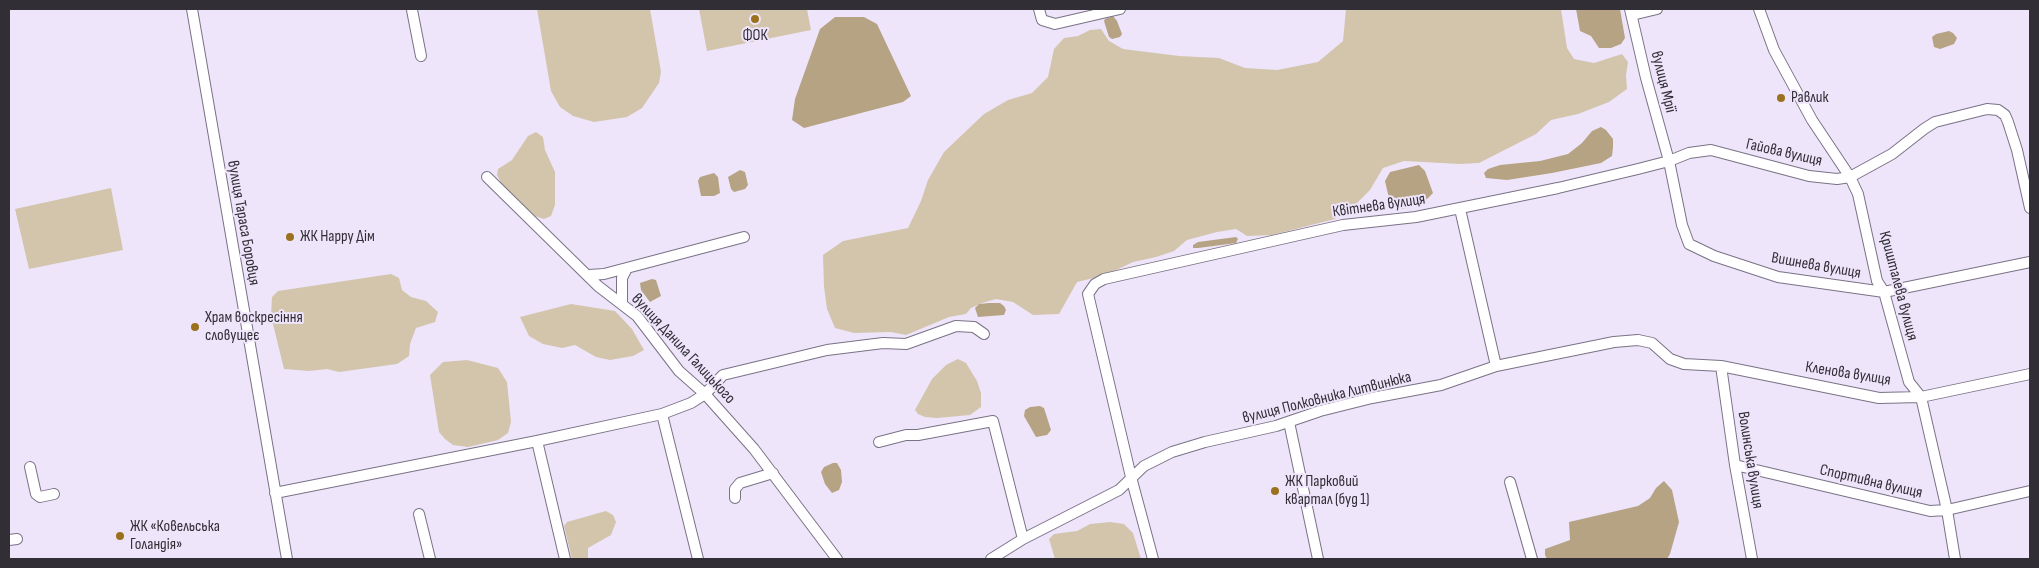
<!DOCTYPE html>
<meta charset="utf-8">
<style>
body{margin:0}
#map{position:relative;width:2039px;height:568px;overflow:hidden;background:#eee5fb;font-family:"Sofia Sans Condensed",sans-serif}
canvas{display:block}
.frame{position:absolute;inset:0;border:10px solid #322e36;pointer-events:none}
</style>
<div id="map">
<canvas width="2039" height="568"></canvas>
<div class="frame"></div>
</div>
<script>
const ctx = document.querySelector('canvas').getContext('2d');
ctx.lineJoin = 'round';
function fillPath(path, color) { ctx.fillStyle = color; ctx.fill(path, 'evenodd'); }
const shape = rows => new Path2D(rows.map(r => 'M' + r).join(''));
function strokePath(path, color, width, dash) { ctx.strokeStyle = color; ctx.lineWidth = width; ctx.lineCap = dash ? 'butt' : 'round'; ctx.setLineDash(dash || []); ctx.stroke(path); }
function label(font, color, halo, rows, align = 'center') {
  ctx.font = font + ' "Sofia Sans Condensed",sans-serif'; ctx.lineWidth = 4; ctx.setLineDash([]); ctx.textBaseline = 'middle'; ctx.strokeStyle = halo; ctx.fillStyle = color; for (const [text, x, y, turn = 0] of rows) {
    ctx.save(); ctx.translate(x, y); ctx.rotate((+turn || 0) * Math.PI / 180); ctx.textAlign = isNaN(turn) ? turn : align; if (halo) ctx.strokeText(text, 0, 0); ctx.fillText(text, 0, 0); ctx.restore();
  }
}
const green = shape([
 [537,9,650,9,661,72,659,83,642,108,627,117,594,122,573,116,560,107,551,91],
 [699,9,807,9,811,30,707,51],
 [1346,9,1561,9,1567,48,1574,59,1594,63,1622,54,1628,62,1626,75,1627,89,1609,102,1578,114,1551,120,1536,134,1479,163,1460,164,1404,161,1383,168,1370,190,1354,206,1335,219,1272,235,1247,236,1236,229,1217,232,1187,240,1174,251,1156,257,1133,262,1106,275,1077,282,1059,314,1033,315,1013,302,996,299,982,303,971,308,966,314,949,317,906,335,891,332,854,333,835,328,827,309,824,287,823,255,843,241,908,228,921,201,928,180,944,152,984,114,1008,100,1032,93,1048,77,1054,49,1064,38,1078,36,1090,30,1101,29,1109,41,1123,49,1179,56,1219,58,1245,68,1277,70,1318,62,1343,41],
 [536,132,543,137,545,150,555,172,555,205,551,216,544,219,535,216,503,187,497,175,498,169,512,160,528,136],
 [111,188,123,250,29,269,15,209],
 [391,274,399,278,402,290,411,297,426,301,438,312,435,322,416,328,410,344,409,356,397,364,339,372,327,369,309,371,284,369,271,316,272,297,278,291],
 [571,304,615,311,632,329,644,350,633,356,610,360,596,357,575,345,562,348,543,344,529,336,520,317],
 [958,359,966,363,977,381,981,393,981,407,970,415,937,418,925,417,918,414,915,410,932,379,946,365],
 [467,360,498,368,507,382,511,422,508,433,498,440,468,447,453,445,445,439,439,432,430,375,443,362],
 [606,511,613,515,616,522,611,535,588,548,588,559,572,559,564,526,567,522],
 [1110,522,1124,524,1133,533,1141,559,1055,559,1049,539,1054,534,1077,531,1090,524]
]);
const water = shape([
 [1576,9,1620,9,1625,38,1621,44,1611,48,1599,48,1591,36,1580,31],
 [1113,16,1117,21,1122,34,1120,37,1112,39,1109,37,1104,21,1105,19],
 [835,17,864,17,877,24,911,96,903,102,804,128,792,120,795,99,820,29],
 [1949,31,1953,33,1957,38,1954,44,1940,49,1934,47,1932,37,1936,34],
 [1601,127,1606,130,1613,139,1613,147,1612,156,1601,163,1552,173,1507,180,1486,178,1484,173,1488,169,1500,165,1540,161,1568,154,1582,143,1592,131],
 [1419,165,1425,171,1433,193,1427,199,1402,209,1394,207,1388,194,1385,181,1390,172],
 [740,170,745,172,748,185,745,189,734,192,731,189,728,177],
 [714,173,718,177,720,193,714,196,701,196,698,181,700,177],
 [1236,237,1238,239,1236,243,1198,248,1193,248,1193,245,1198,242],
 [652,279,656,280,661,296,650,302,641,290,640,283],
 [989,303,1000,303,1004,306,1006,310,1004,315,978,317,975,308,979,304],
 [1040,406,1044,408,1051,430,1047,435,1036,437,1024,416,1025,410,1030,407],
 [833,463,837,463,841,470,842,482,839,490,832,493,825,484,821,472,824,467],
 [1664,481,1672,490,1679,522,1670,554,1667,559,1547,559,1545,555,1545,549,1570,540,1569,522,1638,506,1650,498,1656,488]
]);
const street = shape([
 [192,9,287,559],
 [1039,9,1042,20,1055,24,1120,9],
 [1630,9,1646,78,1669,161,1682,225,1689,244,1714,256,1778,277,1884,292,2030,262],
 [1759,9,1774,50,1812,120,1850,177,1858,194,1877,281,1884,292,1909,382,1921,397,1947,510,1955,559],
 [412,10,421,56],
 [1632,15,1657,9],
 [487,177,598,286,637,316,679,371,705,394,754,449,837,559],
 [1460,209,1496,366],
 [589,275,604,274,744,237],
 [622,303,622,278,627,268],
 [1721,366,1735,465,1752,559],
 [662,414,698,559],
 [1289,422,1318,559],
 [537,441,565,559],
 [879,442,906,435,918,435,993,421,1023,539],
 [1735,465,1930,511,1947,510,2030,491],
 [30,467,36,494,40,497,54,494],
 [1510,482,1532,559],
 [275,493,537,441,662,414,691,403,705,394,723,375,827,350,883,343,906,344,956,326,974,327,984,334],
 [735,498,735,489,740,483,773,473],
 [419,514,430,559],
 [9,540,17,539],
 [991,559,1023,539,1119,490,1144,466,1172,452,1205,442,1276,426,1320,411,1372,398,1441,385,1496,366,1614,342,1638,340,1652,343,1670,359,1684,364,1721,366,1879,398,1921,397,2030,374],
 [1153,559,1131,477,1088,294,1095,284,1104,279,1343,225,1416,217,1558,188,1638,169,1669,161,1689,153,1711,150,1809,176,1837,179,1850,177,1892,154,1924,129,1935,122,1987,109,1998,110,2005,115,2008,122,2017,150,2030,208]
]);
const markers = [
 [755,19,5,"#9a721e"],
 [1781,98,5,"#9a721e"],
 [290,237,5,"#9a721e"],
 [195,327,5,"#9a721e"],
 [1275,491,5,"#9a721e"],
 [120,536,5,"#9a721e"]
];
const poiNames = [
 ["ФОК",755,36,"center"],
 ["Равлик",1791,98],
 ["ЖК Happy Дім",300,237],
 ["Храм воскресіння",205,318],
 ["словущеє",205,336],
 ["ЖК Парковий",1285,482],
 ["квартал (буд 1)",1285,500],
 ["ЖК «Ковельська",130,527],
 ["Голандія»",130,545]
];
const streetNames = [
 ["вулиця Мрії",1663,82,76],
 ["Гайова вулиця",1784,153,13],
 ["Квітнева вулиця",1379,206,-8],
 ["вулиця Тараса Боровця",243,223,80],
 ["Вишнева вулиця",1816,266,10],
 ["Кришталева вулиця",1898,286,75],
 ["вулиця Данила Галицького",683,349,47],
 ["Кленова вулиця",1848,374,9],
 ["вулиця Полковника Литвинюка",1327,398,-14],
 ["Волинська вулиця",1750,460,81],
 ["Спортивна вулиця",1871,482,13]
];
fillPath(green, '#d3c5ac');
fillPath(water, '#b6a383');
strokePath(street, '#7a7285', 12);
strokePath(street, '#fff', 10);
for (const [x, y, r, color] of markers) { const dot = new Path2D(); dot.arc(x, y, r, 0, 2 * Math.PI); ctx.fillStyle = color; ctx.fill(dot); strokePath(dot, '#eee5fb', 2); }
label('16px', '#322e36', '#eee5fb', poiNames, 'left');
label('16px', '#322e36', '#eee5fb', streetNames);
</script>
